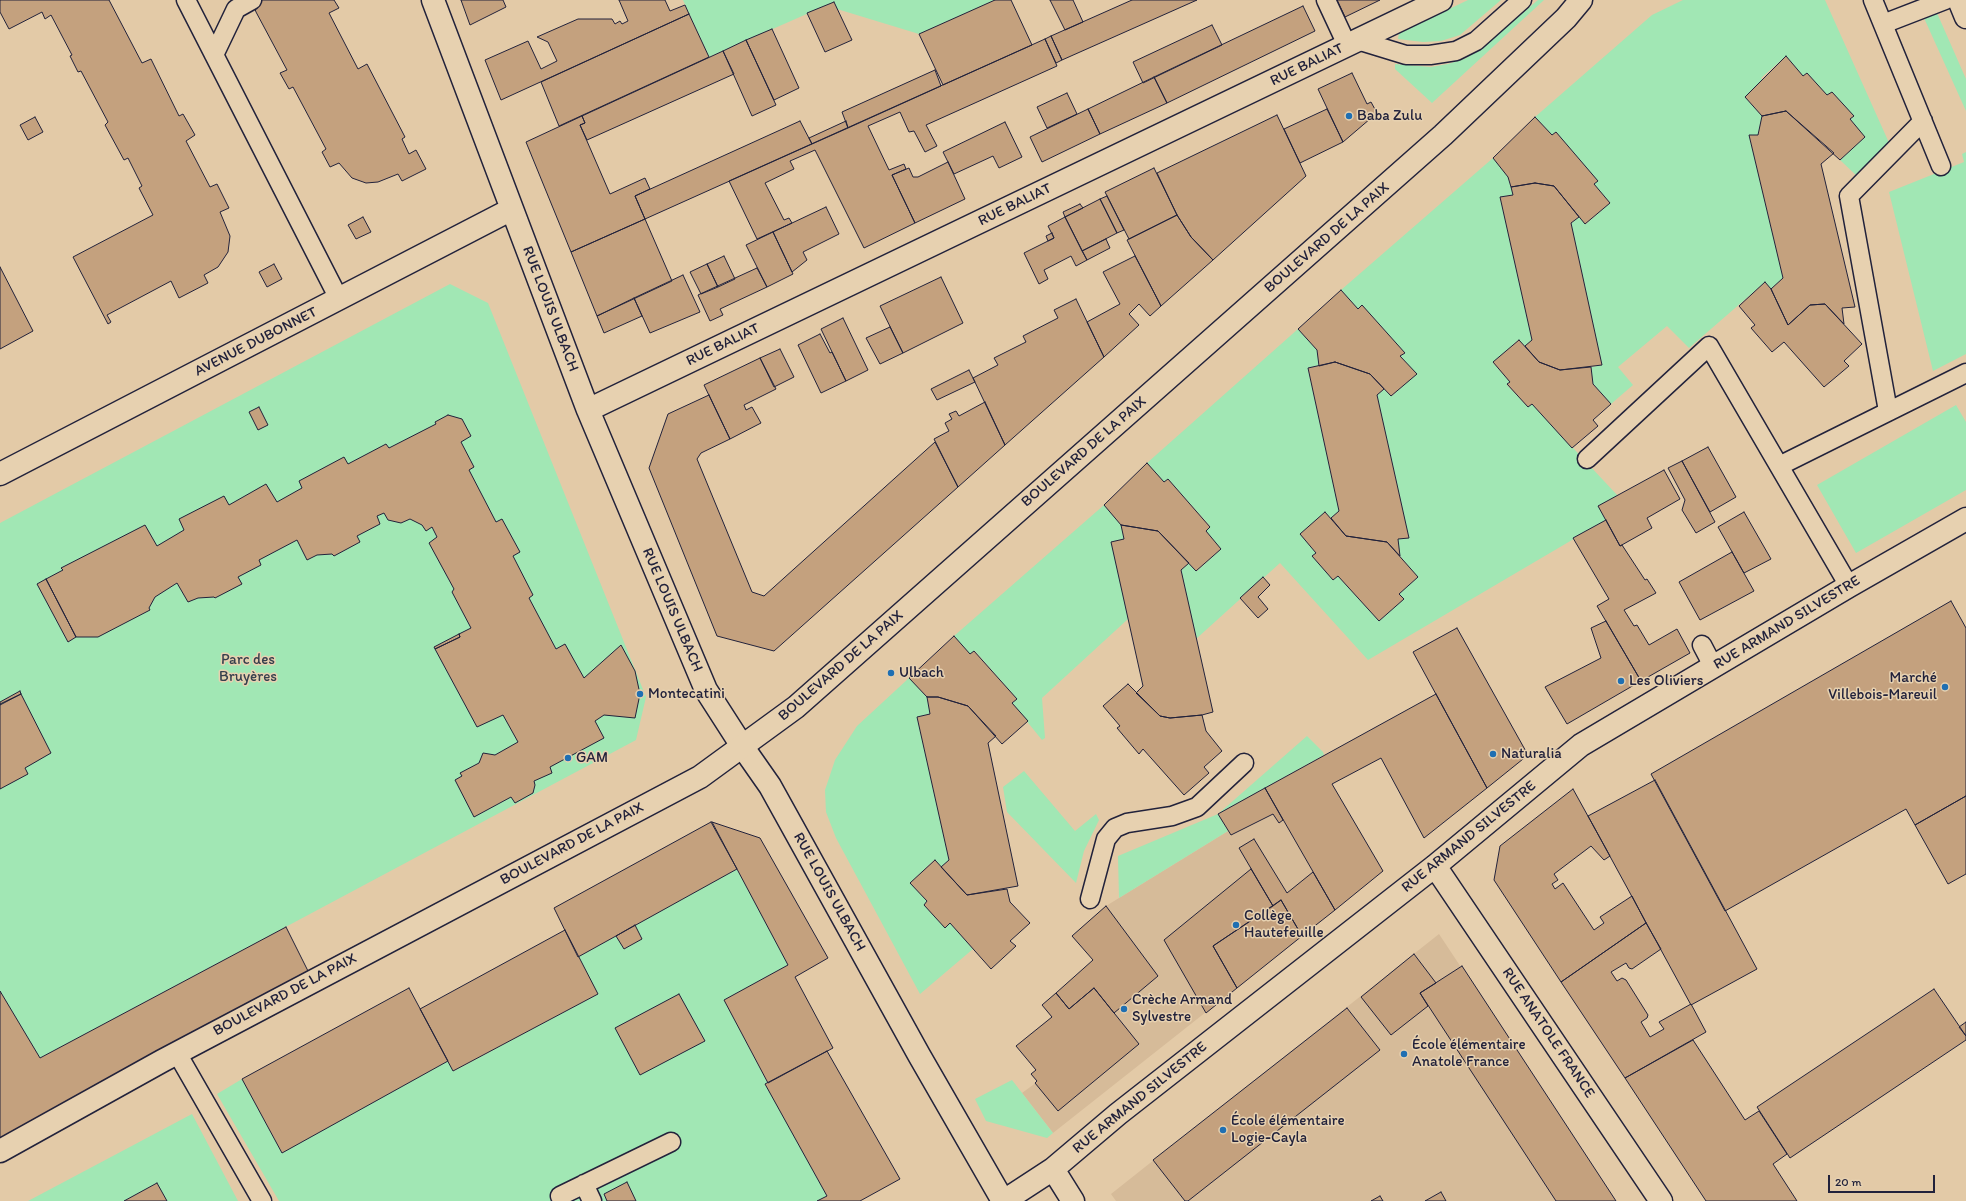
<!DOCTYPE html>
<meta charset="utf-8">
<style>
body{margin:0}
#map{position:relative;width:1966px;height:1201px;overflow:hidden;background:#e3caa7;font-family:Itim,sans-serif}
canvas{display:block}
.scale{position:absolute;left:1828px;top:1175px;width:107px;height:18px;box-sizing:border-box;border:2px solid #22223b;border-top:0;padding-left:5px;font-size:12px;line-height:14px;white-space:nowrap;color:#22223b;-webkit-text-stroke:3px #e7d1b0;paint-order:stroke}
</style>
<div id="map">
<canvas width="1966" height="1201"></canvas>
<div class="scale">20 m</div>
</div>
<script>
const ctx = document.querySelector('canvas').getContext('2d');
ctx.lineJoin = 'round';
function fillPath(path, color) { ctx.fillStyle = color; ctx.fill(path, 'evenodd'); }
const shape = rows => new Path2D(rows.map(r => 'M' + r).join(''));
function strokePath(path, color, width, dash) { ctx.strokeStyle = color; ctx.lineWidth = width; ctx.lineCap = dash ? 'butt' : 'round'; ctx.setLineDash(dash || []); ctx.stroke(path); }
function label(font, color, halo, rows, align = 'center') {
  ctx.font = font + ' Itim,sans-serif'; ctx.lineWidth = 3; ctx.setLineDash([]); ctx.textBaseline = 'middle'; ctx.strokeStyle = halo; ctx.fillStyle = color; for (const [text, x, y, turn = 0] of rows) {
    ctx.save(); ctx.translate(x, y); ctx.rotate((+turn || 0) * Math.PI / 180); ctx.textAlign = isNaN(turn) ? turn : align; if (halo) ctx.strokeText(text, 0, 0); ctx.fillText(text, 0, 0); ctx.restore();
  }
}
const built = shape([
 [1273,814,1279,823,1283,820,1335,910,1053,1133,1022,1093,1037,1082,1031,1074,1036,1070,1016,1046,1051,1017,1042,1005,1093,960,1072,936,1106,906,1228,831,1231,835],
 [1439,934,1616,1201,1116,1201,1111,1194]
]);
const green = shape([
 [683,0,995,0,919,34,837,9,834,2,709,57],
 [1468,0,1501,0,1460,35,1441,41,1423,42,1398,39,1399,33],
 [1538,0,1544,0,1432,103,1395,69,1395,64,1431,67,1448,64,1466,58,1484,46],
 [1683,0,1825,0,1890,145,1858,177,1840,160,1865,137,1850,119,1853,116,1832,92,1827,95,1807,73,1803,76,1786,56,1761,78,1763,80,1745,97,1762,116,1758,135,1749,135,1783,278,1771,289,1764,283,1689,348,1667,326,1618,367,1633,385,1611,404,1593,384,1591,367,1602,365,1571,223,1579,217,1586,224,1610,203,1594,184,1597,181,1556,132,1552,135,1535,117,1652,15],
 [1937,13,1966,79,1966,111,1924,18],
 [1966,152,1966,354,1933,371,1889,192,1964,162,1962,154],
 [1493,158,1508,177,1513,195,1500,197,1532,340,1525,346,1518,340,1493,363,1510,382,1507,385,1528,407,1532,404,1618,496,1598,506,1606,520,1368,660,1280,563,1196,639,1181,570,1189,563,1197,571,1221,549,1206,531,1210,526,1168,479,1164,482,1147,463,1298,329,1317,350,1319,366,1308,369,1339,511,1331,518,1325,512,1300,534,1316,553,1333,580,1338,576,1379,621,1404,599,1399,594,1418,577,1400,556,1398,539,1409,538,1377,395,1384,389,1392,396,1416,374,1400,356,1405,353,1362,305,1358,309,1341,290],
 [450,284,488,303,646,697,636,740,40,1058,0,991,0,523],
 [1956,405,1966,422,1966,490,1856,553,1817,485],
 [1104,505,1121,525,1124,539,1112,542,1128,619,1042,698,1045,738,1042,740,1012,703,1017,699,975,651,970,654,954,636],
 [909,678,927,697,930,714,917,717,949,860,941,867,934,860,910,883,927,901,924,905,945,928,950,923,973,949,920,994,836,838,826,812,825,790,835,760,857,726],
 [1307,736,1323,752,1324,755,1218,814,1228,831,1119,898,1118,856,1218,814],
 [1024,771,1075,831,1096,814,1099,820,1084,851,1076,883,1007,812,1003,787],
 [737,869,788,965,724,1000,827,1196,817,1201,279,1201,217,1094,242,1079,282,1152,448,1061,454,1071,598,994,578,957,616,936,624,949,642,939,635,925],
 [1012,1080,1053,1133,1047,1138,986,1121,975,1099],
 [192,1114,238,1201,28,1201]
]);
const building = shape([
 [0,0,109,0,142,63,151,59,179,116,183,114,195,135,186,141,210,187,217,184,229,208,220,212,230,236,228,252,218,267,204,275,208,283,179,298,171,281,107,315,111,322,108,324,73,257,153,215,139,188,142,186,128,158,124,160,105,125,108,122,81,71,78,72,70,56,72,55,51,15,45,19,42,12,9,29,0,12,0,0],
 [252,0,334,0,339,8,329,13,358,69,367,64,405,137,402,139,409,154,416,150,426,169,402,181,398,174,378,182,366,183,352,178,339,163,330,167,322,152,326,149,293,87,289,89,280,73,287,70,256,12,252,0],
 [461,0,503,0,506,7,470,25,461,0],
 [619,0,665,0,670,11,685,5,689,14,501,100,485,60,528,41,541,69,557,61,548,42,537,37,578,19,612,19,615,24,620,21,622,24,628,21,619,0],
 [995,0,1011,0,1032,45,943,85,919,34,995,0],
 [1050,0,1073,0,1083,22,1065,30,1050,0],
 [1132,0,1197,0,1062,60,1051,36,1132,0],
 [1337,0,1380,0,1345,17,1337,0],
 [834,2,852,40,825,52,807,13,834,2],
 [1303,6,1315,31,1167,103,1154,77,1303,6],
 [689,14,709,57,559,126,541,82,689,14],
 [1212,25,1222,45,1143,83,1133,62,1212,25],
 [772,29,799,88,774,100,746,40,772,29],
 [1051,36,1062,60,1056,63,1045,39,1051,36],
 [1045,39,1057,66,926,125,937,146,925,152,914,131,909,132,900,112,868,126,889,170,904,164,906,169,892,175,915,223,864,248,815,150,790,161,794,169,765,183,784,220,789,218,792,223,757,239,729,181,1045,39],
 [746,40,776,105,752,116,723,51,746,40],
 [723,51,734,74,587,140,580,125,585,123,582,116,723,51],
 [1786,56,1803,76,1807,73,1827,95,1832,92,1854,116,1850,119,1865,137,1840,160,1786,111,1762,116,1745,97,1786,56],
 [935,70,941,86,848,128,842,112,935,70],
 [1352,73,1367,104,1371,102,1377,113,1343,142,1318,89,1352,73],
 [1154,77,1167,103,1100,134,1088,109,1154,77],
 [1067,93,1077,114,1047,128,1037,107,1067,93],
 [1088,109,1100,134,1042,162,1030,137,1088,109],
 [1327,109,1343,142,1300,163,1284,129,1327,109],
 [1786,111,1834,153,1821,164,1855,307,1842,308,1844,324,1825,304,1810,305,1788,325,1771,289,1783,278,1749,135,1758,135,1762,116,1786,111],
 [1277,115,1306,176,1213,260,1191,237,1177,215,1157,173,1277,115],
 [582,116,585,123,580,125,610,194,645,178,650,189,635,196,645,219,571,252,526,142,582,116],
 [35,117,43,132,28,140,20,125,35,117],
 [1535,117,1552,135,1556,132,1598,181,1594,184,1610,203,1585,224,1554,186,1535,183,1511,187,1508,177,1493,158,1535,117],
 [800,121,812,144,645,219,635,196,800,121],
 [846,121,848,128,812,144,809,138,846,121],
 [1005,122,1022,157,999,168,993,156,954,174,943,152,1005,122],
 [948,162,965,199,915,223,892,175,909,168,913,177,918,177,948,162],
 [1154,168,1177,215,1129,239,1105,192,1154,168],
 [1535,183,1554,186,1579,217,1571,223,1602,365,1560,370,1539,362,1525,346,1532,340,1500,197,1513,195,1511,187,1535,183],
 [1107,196,1124,230,1117,233,1100,199,1107,196],
 [1100,199,1117,233,1082,251,1065,217,1100,199],
 [1080,204,1083,208,1065,217,1063,212,1080,204],
 [826,207,839,234,803,252,807,260,792,272,773,232,826,207],
 [1177,215,1191,237,1213,260,1161,306,1127,240,1177,215],
 [363,217,371,232,356,239,348,225,363,217],
 [1065,217,1087,260,1076,266,1071,256,1044,270,1048,279,1039,284,1024,253,1054,238,1048,226,1065,217],
 [645,219,672,281,597,316,571,252,645,219],
 [773,232,793,274,767,287,746,245,773,232],
 [1052,233,1054,238,1048,241,1046,236,1052,233],
 [1106,239,1110,248,1087,260,1082,251,1106,239],
 [724,256,735,279,718,287,707,264,724,256],
 [1135,256,1161,306,1150,316,1139,304,1129,314,1139,325,1104,357,1087,322,1120,304,1103,272,1135,256],
 [274,264,282,279,267,287,259,272,274,264],
 [707,264,718,287,701,294,690,272,707,264],
 [0,267,33,331,0,349,0,267],
 [757,268,767,287,720,309,723,315,710,321,698,295,757,268],
 [683,275,700,312,650,333,634,298,683,275],
 [941,277,963,323,903,353,880,306,941,277],
 [1765,282,1771,289,1788,325,1810,305,1825,304,1862,344,1844,361,1849,366,1824,387,1784,342,1772,352,1751,328,1755,325,1739,306,1765,282],
 [1341,290,1358,309,1362,305,1405,353,1400,356,1417,374,1391,396,1370,374,1335,362,1319,366,1317,350,1298,329,1341,290],
 [634,298,642,316,604,333,597,316,634,298],
 [1076,299,1104,357,1005,445,973,378,998,365,994,358,1026,342,1023,336,1058,318,1054,310,1076,299],
 [843,318,868,370,846,381,821,329,843,318],
 [890,327,903,353,880,364,866,338,890,327],
 [820,334,830,353,832,352,846,381,821,393,798,345,820,334],
 [1519,340,1539,362,1560,370,1591,367,1593,384,1611,404,1593,420,1598,426,1572,448,1532,404,1528,407,1507,384,1510,382,1493,362,1519,340],
 [780,349,794,377,774,387,760,358,780,349],
 [760,358,776,389,744,405,746,410,752,407,761,423,730,439,704,385,760,358],
 [1335,362,1370,374,1384,389,1377,395,1409,538,1398,539,1400,556,1387,542,1346,536,1331,518,1339,511,1308,368,1335,362],
 [969,370,975,382,937,400,931,389,969,370],
 [709,395,730,439,701,453,697,459,752,592,764,596,935,442,958,487,774,651,717,636,649,468,668,414,709,395],
 [985,402,1005,445,958,487,934,439,949,431,945,423,952,419,949,414,956,411,959,416,985,402],
 [259,407,268,425,258,430,249,412,259,407],
 [448,415,462,419,471,436,461,442,474,467,469,470,496,522,502,519,520,552,513,556,533,595,529,598,556,649,565,644,584,678,621,645,635,671,640,694,635,718,604,715,595,721,604,738,550,767,552,773,534,781,535,785,533,793,515,803,511,797,474,817,455,780,462,776,460,773,479,763,483,753,495,755,518,742,503,715,477,727,435,649,460,637,459,634,471,628,452,592,454,589,429,543,437,537,432,527,426,531,422,525,410,519,401,523,388,520,384,513,377,516,380,524,357,536,360,542,334,556,332,554,317,555,307,560,297,540,259,560,261,565,238,577,242,584,215,598,214,597,198,598,188,602,177,583,155,597,149,608,150,610,98,637,76,637,46,579,63,570,61,568,145,525,157,546,184,530,179,519,224,496,229,505,266,484,277,502,302,488,299,481,344,457,348,464,386,444,389,448,436,424,435,422,448,415],
 [1708,447,1736,497,1710,512,1682,461,1708,447],
 [1682,461,1715,522,1696,533,1682,510,1685,500,1668,468,1682,461],
 [1147,463,1164,482,1168,479,1210,527,1206,531,1221,549,1196,571,1158,531,1121,525,1104,505,1147,463],
 [1664,470,1680,499,1647,518,1652,528,1620,546,1598,506,1664,470],
 [1325,512,1346,536,1387,542,1418,577,1399,594,1404,599,1379,621,1338,576,1333,580,1312,556,1316,553,1300,534,1325,512],
 [1744,512,1771,559,1744,573,1718,527,1744,512],
 [1606,520,1620,546,1622,545,1645,580,1647,579,1656,593,1624,610,1634,626,1637,625,1649,645,1677,629,1690,653,1641,681,1597,606,1609,599,1573,538,1606,520],
 [1121,525,1158,531,1189,563,1181,570,1213,712,1202,715,1170,718,1160,716,1136,693,1143,686,1111,542,1124,539,1121,525],
 [1732,552,1754,591,1700,620,1679,582,1732,552],
 [1263,577,1270,585,1258,597,1268,609,1258,618,1240,598,1263,577],
 [46,579,76,637,68,642,37,584,46,579],
 [1951,601,1966,628,1966,796,1915,825,1906,809,1725,911,1651,774,1951,601],
 [1606,621,1641,681,1567,724,1545,687,1601,658,1591,628,1606,621],
 [1457,628,1528,755,1487,788,1413,652,1457,628],
 [459,634,460,637,435,649,434,647,459,634],
 [954,636,970,654,974,651,1017,699,1012,703,1028,721,1002,744,968,706,938,697,927,697,909,678,954,636],
 [1128,684,1160,716,1170,718,1202,715,1206,731,1222,751,1204,767,1209,773,1184,795,1143,749,1139,754,1117,728,1120,726,1103,706,1128,684],
 [20,691,21,694,0,705,0,702,20,691],
 [21,694,51,753,25,768,28,774,0,789,0,704,21,694],
 [1436,694,1487,788,1424,838,1381,758,1332,784,1383,871,1335,910,1265,788,1436,694],
 [927,697,938,697,968,706,996,736,988,743,1018,886,967,895,941,867,949,860,917,717,930,714,927,697],
 [1655,780,1757,969,1691,1005,1588,816,1655,780],
 [1265,788,1283,820,1279,823,1273,814,1231,835,1218,814,1265,788],
 [1573,789,1610,856,1604,860,1591,846,1554,874,1558,880,1552,884,1555,889,1563,883,1594,930,1604,923,1600,917,1632,896,1646,923,1561,982,1494,880,1500,846,1573,789],
 [1966,796,1966,874,1948,884,1915,825,1966,796],
 [711,822,737,869,578,957,554,908,711,822],
 [712,822,760,838,828,958,795,977,833,1048,768,1083,724,1000,788,965,712,822],
 [1254,839,1287,893,1313,872,1335,910,1302,936,1281,900,1273,906,1239,848,1254,839],
 [935,860,967,895,1007,889,1010,902,1030,923,1010,941,1016,946,991,969,950,923,945,928,924,905,927,901,910,883,935,860],
 [1251,869,1273,906,1213,946,1237,988,1206,1013,1164,940,1251,869],
 [1281,900,1302,936,1237,988,1213,946,1281,900],
 [1106,906,1158,976,1114,1013,1094,988,1069,1009,1056,993,1093,960,1072,936,1106,906],
 [1646,923,1661,949,1632,969,1629,968,1626,963,1611,972,1617,981,1622,978,1626,980,1648,1015,1647,1018,1641,1022,1650,1037,1664,1029,1659,1022,1691,1004,1706,1032,1625,1078,1561,982,1646,923],
 [635,925,642,939,624,949,616,936,635,925],
 [286,927,313,981,0,1151,0,991,40,1058,286,927],
 [565,930,598,994,453,1071,420,1009,565,930],
 [1414,954,1436,983,1420,993,1428,1006,1391,1035,1361,997,1414,954],
 [1462,966,1616,1201,1556,1201,1420,993,1462,966],
 [409,988,448,1061,282,1153,242,1079,409,988],
 [1094,988,1139,1044,1058,1111,1035,1083,1037,1081,1031,1074,1036,1070,1016,1046,1052,1017,1042,1005,1056,993,1069,1009,1094,988],
 [1934,989,1966,1036,1966,1040,1790,1158,1757,1107,1934,989],
 [679,994,705,1041,640,1075,615,1028,679,994],
 [1347,1008,1380,1050,1188,1201,1185,1201,1153,1160,1347,1008],
 [1966,1022,1966,1036,1959,1027,1966,1022],
 [1693,1040,1745,1120,1759,1111,1787,1154,1773,1164,1797,1201,1706,1201,1625,1078,1693,1040],
 [827,1051,900,1179,860,1201,817,1201,827,1196,765,1084,827,1051],
 [627,1182,636,1201,607,1201,604,1194,627,1182],
 [157,1183,167,1201,124,1201,157,1183],
 [1441,1192,1446,1201,1425,1201,1441,1192],
 [1380,1196,1383,1201,1371,1201,1380,1196]
]);
const service = shape([
 [186,0,339,299],
 [1326,0,1347,45],
 [1873,0,1941,166],
 [1883,24,1945,0],
 [1357,40,1406,55,1430,55,1456,51,1476,41,1522,0],
 [214,55,236,9,252,0],
 [1888,411,1849,196,1923,121],
 [1587,459,1709,346,1849,586],
 [1779,466,1966,373],
 [1702,645,1713,666],
 [1090,899,1106,839,1115,828,1127,823,1172,816,1197,807,1244,763],
 [177,1053,262,1201],
 [584,1184,592,1201],
 [560,1196,671,1142]
]);
const minor = shape([
 [433,0,588,410,706,690,742,746,770,786,919,1055,1003,1201],
 [1959,0,1966,17],
 [588,410,1441,0],
 [0,474,512,209],
 [1435,866,1661,1201],
 [1053,1169,1073,1201],
 [1004,1201,1053,1169,1118,1114,1435,866,1581,745,1849,586,1966,519]
]);
const tertiary = shape([
 [0,1151,162,1061,700,777,796,707,1443,135,1566,18,1581,0]
]);
const markers = [
 [1349,116,4,"#1f6fb2"],
 [891,673,4,"#1f6fb2"],
 [1621,681,4,"#1f6fb2"],
 [1945,687,4,"#1f6fb2"],
 [640,694,4,"#1f6fb2"],
 [1493,754,4,"#1f6fb2"],
 [568,758,4,"#1f6fb2"],
 [1236,925,4,"#1f6fb2"],
 [1124,1009,4,"#1f6fb2"],
 [1404,1054,4,"#1f6fb2"],
 [1223,1130,4,"#1f6fb2"]
];
const streetNames = [
 ["RUE BALIAT",1307,65,-26],
 ["RUE BALIAT",1015,205,-26],
 ["BOULEVARD DE LA PAIX",1327,238,-41],
 ["RUE LOUIS ULBACH",550,309,69],
 ["AVENUE DUBONNET",256,342,-27],
 ["RUE BALIAT",723,345,-26],
 ["BOULEVARD DE LA PAIX",1084,452,-41],
 ["RUE LOUIS ULBACH",672,610,67],
 ["RUE ARMAND SILVESTRE",1787,623,-31],
 ["BOULEVARD DE LA PAIX",841,666,-41],
 ["RUE ARMAND SILVESTRE",1469,837,-39],
 ["BOULEVARD DE LA PAIX",572,844,-28],
 ["RUE LOUIS ULBACH",829,892,61],
 ["BOULEVARD DE LA PAIX",285,995,-28],
 ["RUE ANATOLE FRANCE",1548,1033,56],
 ["RUE ARMAND SILVESTRE",1140,1098,-39]
];
const poiNames = [
 ["Baba Zulu",1357,116],
 ["Ulbach",899,673],
 ["Marché",1937,678,"right"],
 ["Villebois-Mareuil",1937,695,"right"],
 ["Les Oliviers",1629,681],
 ["Montecatini",648,694],
 ["Naturalia",1501,754],
 ["GAM",576,758],
 ["Collège",1244,916],
 ["Hautefeuille",1244,933],
 ["Crèche Armand",1132,1000],
 ["Sylvestre",1132,1017],
 ["École élémentaire",1412,1045],
 ["Anatole France",1412,1062],
 ["École élémentaire",1231,1121],
 ["Logie-Cayla",1231,1138]
];
const parkNames = [
 ["Parc des",248,660],
 ["Bruyères",248,677]
];
fillPath(built, '#d6bb99');
fillPath(green, '#a1e7b4');
fillPath(building, '#c4a17e');
strokePath(building, '#22223b', 1);
strokePath(service, '#22223b', 21);
strokePath(minor, '#22223b', 25);
strokePath(tertiary, '#22223b', 25);
strokePath(service, '#e7d1b0', 18);
strokePath(minor, '#e7d1b0', 22);
strokePath(tertiary, '#e7d1b0', 22);
for (const [x, y, r, color] of markers) { const dot = new Path2D(); dot.arc(x, y, r, 0, 2 * Math.PI); ctx.fillStyle = color; ctx.fill(dot); strokePath(dot, '#e7d1b0', 1.5); }
label('15px', '#22223b', '#e7d1b0', streetNames);
label('15px', '#22223b', '#e7d1b0', poiNames, 'left');
label('15px', '#35404d', '#e7d1b0', parkNames);
</script>
